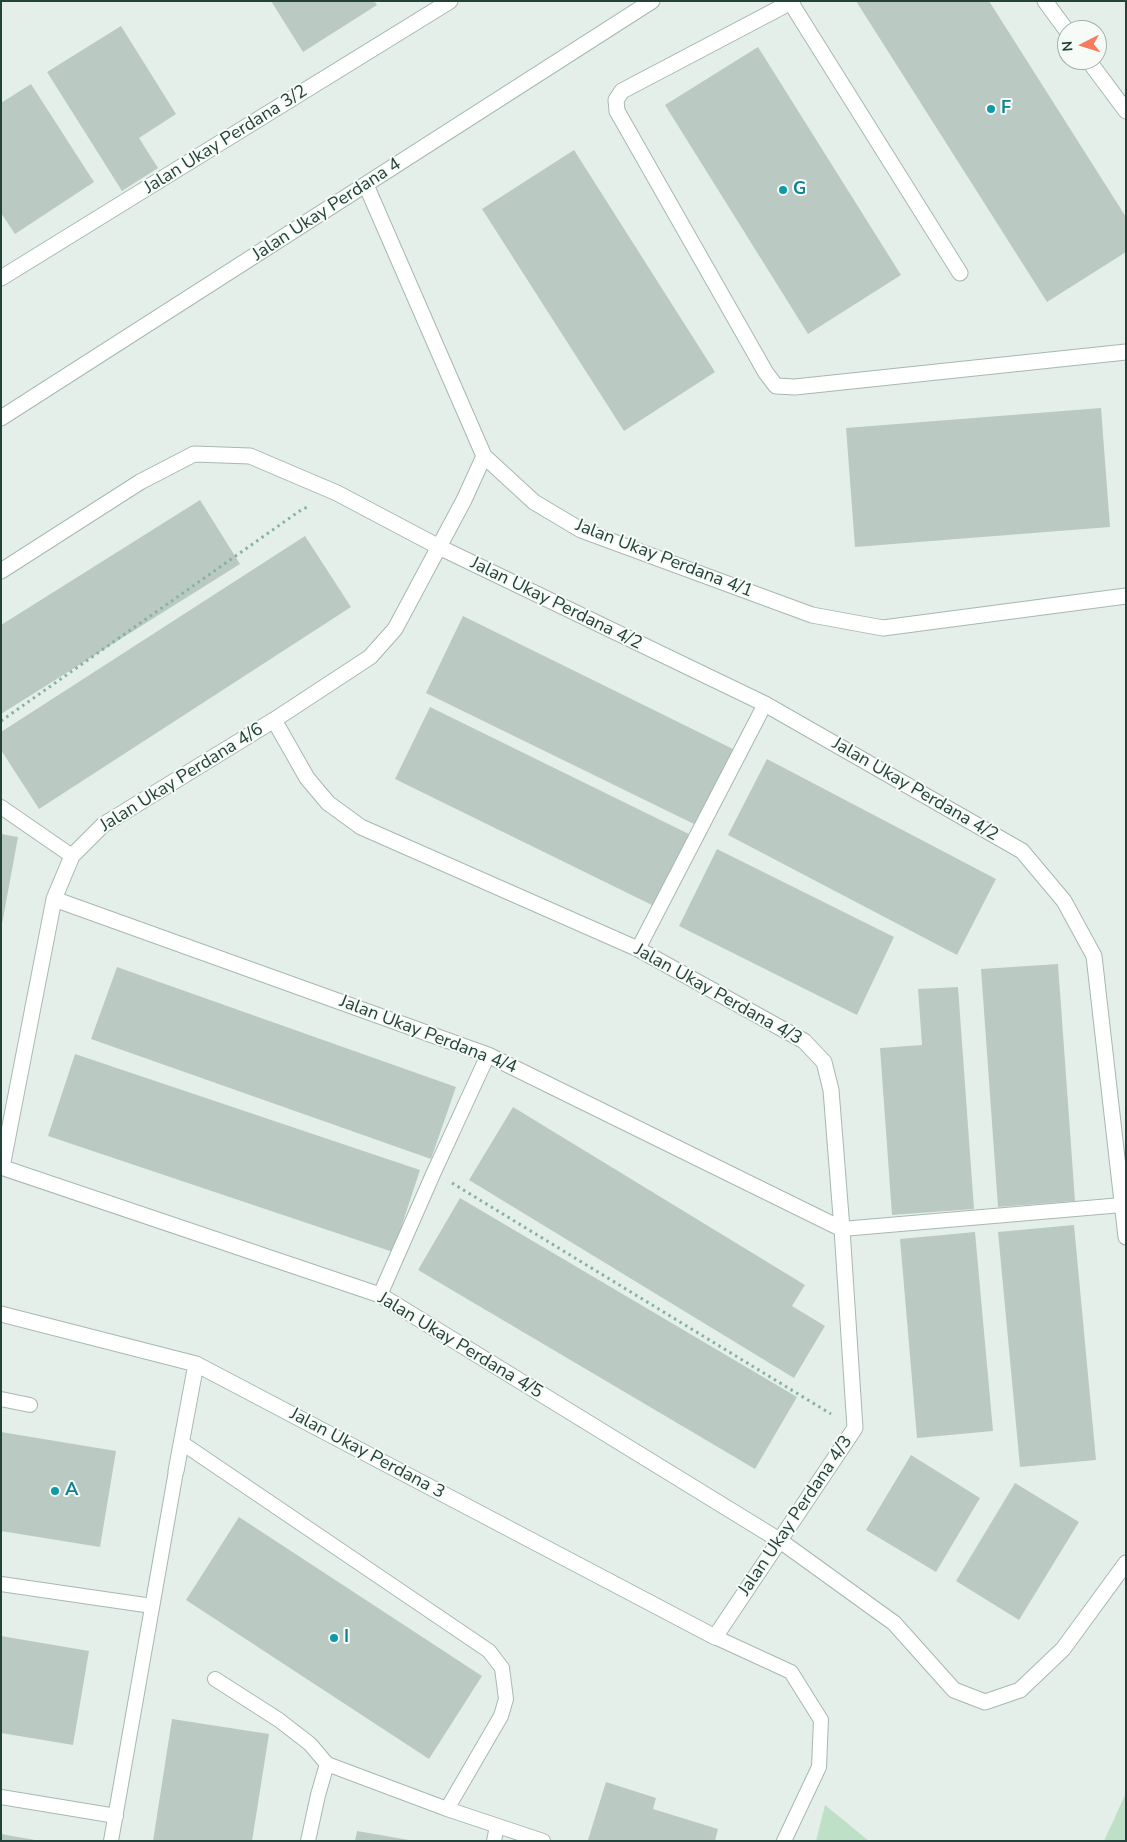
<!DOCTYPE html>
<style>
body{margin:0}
#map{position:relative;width:1127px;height:1842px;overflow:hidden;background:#e5efea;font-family:"Nunito Sans",sans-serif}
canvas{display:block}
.frame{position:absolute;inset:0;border:2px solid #234239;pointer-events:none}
.north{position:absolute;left:1057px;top:20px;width:50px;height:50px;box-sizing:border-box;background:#f6fbf8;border:1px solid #a2b1ac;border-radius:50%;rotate:265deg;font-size:14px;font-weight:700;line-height:20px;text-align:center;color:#234239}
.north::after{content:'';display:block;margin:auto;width:18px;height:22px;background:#f67c5c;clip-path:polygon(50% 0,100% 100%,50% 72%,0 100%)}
</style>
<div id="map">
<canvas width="1127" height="1842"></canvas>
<div class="frame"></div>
<div class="north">N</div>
</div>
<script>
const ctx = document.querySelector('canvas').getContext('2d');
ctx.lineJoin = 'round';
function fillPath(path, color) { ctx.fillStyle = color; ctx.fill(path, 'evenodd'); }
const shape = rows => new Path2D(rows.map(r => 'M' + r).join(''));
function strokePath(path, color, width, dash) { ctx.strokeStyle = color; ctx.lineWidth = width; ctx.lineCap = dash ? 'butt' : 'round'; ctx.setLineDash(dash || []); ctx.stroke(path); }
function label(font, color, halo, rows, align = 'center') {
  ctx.font = font + ' "Nunito Sans",sans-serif'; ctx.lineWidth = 4; ctx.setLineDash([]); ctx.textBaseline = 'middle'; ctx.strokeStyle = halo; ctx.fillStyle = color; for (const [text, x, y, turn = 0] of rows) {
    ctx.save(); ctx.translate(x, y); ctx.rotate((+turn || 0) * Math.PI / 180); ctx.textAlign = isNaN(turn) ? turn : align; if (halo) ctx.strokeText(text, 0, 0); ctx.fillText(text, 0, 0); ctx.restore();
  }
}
const green = shape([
 [1126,1793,1126,1841,1104,1841],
 [825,1805,869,1841,816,1841]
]);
const building = shape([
 [271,1,374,1,377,5,303,52],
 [856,1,989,1,1126,217,1126,252,1047,302],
 [121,26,176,114,139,138,158,168,122,191,47,72],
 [758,47,901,275,808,334,665,105],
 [31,84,94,182,15,234,1,213,1,103],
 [574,150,715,372,624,431,482,209],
 [1101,408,1110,527,855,547,846,428],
 [200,500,240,564,1,714,1,625],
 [305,536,351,607,39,809,1,750,1,732],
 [463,616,735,750,698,826,426,693],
 [430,707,691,835,656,907,395,779],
 [767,759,996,879,957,955,728,835],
 [1,834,18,837,2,924,1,924],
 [717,849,894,937,857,1015,679,926],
 [1058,964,1075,1201,998,1207,981,969],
 [117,967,456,1087,431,1159,91,1039],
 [958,987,974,1209,892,1215,880,1048,922,1045,918,989],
 [75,1054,420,1170,393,1252,48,1136],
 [513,1107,805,1285,792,1306,825,1326,794,1378,469,1180],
 [460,1198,797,1397,755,1469,418,1270],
 [1074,1225,1096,1460,1020,1467,998,1232],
 [975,1232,993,1431,917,1438,900,1239],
 [1,1432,116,1451,100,1547,1,1531],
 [911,1455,980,1498,936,1572,866,1530],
 [1015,1483,1079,1522,1019,1620,956,1581],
 [239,1517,482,1676,429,1759,186,1600],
 [1,1636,89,1651,73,1745,1,1733],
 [172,1719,269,1734,252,1841,153,1841],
 [606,1782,656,1798,653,1809,718,1829,715,1841,588,1840],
 [357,1831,409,1840,409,1841,355,1841],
 [1,1834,35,1840,35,1841,1,1841]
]);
const path = shape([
 [1,721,301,510,310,506],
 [452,1183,831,1414]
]);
const service = shape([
 [1,807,72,856],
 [638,949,765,704],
 [842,1229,1122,1205],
 [380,1295,434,1172,488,1055],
 [1,1399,30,1405],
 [182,1443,489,1651,502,1668,506,1699,501,1716,447,1809],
 [1,1584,152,1606],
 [715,1637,791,1672,821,1720,819,1767,784,1841],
 [215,1679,279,1720,310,1744,327,1764,447,1809,543,1841],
 [1,1797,116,1816],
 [111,1841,176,1471],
 [308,1841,318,1795,327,1764],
 [494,1841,497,1826]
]);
const minor = shape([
 [793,1,622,91,616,100,617,111,766,373,776,386,795,387,1126,352],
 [1045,1,1067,31],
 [791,3,960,273],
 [1088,60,1126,111],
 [366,185,484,456,534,502,581,530,812,615,883,628,1126,596],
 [1,278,450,1],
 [1,418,652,1],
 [1,571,140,482,194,454,250,456,337,493,439,547,765,704,1022,851,1064,901,1094,956,1126,1237],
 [54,899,488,1055,842,1229],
 [1,1167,380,1295,779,1540,894,1623,954,1690,985,1702,1020,1690,1063,1649,1126,1563],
 [2,1167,54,899,72,856,103,825,274,720,370,657,395,629,464,500,484,456],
 [1,1314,196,1364,715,1637,855,1428,842,1229,831,1090,824,1062,804,1041,638,949,361,827,328,803,307,778,274,720],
 [176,1471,196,1364]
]);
const markers = [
 [991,109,5,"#0f9aa8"],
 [783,190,5,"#0f9aa8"],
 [55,1491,5,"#0f9aa8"],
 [334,1638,5,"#0f9aa8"]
];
const cultureNames = [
 ["F",1001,109],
 ["G",793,190],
 ["A",65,1491],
 ["I",344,1638]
];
const streetNames = [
 ["Jalan Ukay Perdana 3/2",226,140,-32],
 ["Jalan Ukay Perdana 4",327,210,-33],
 ["Jalan Ukay Perdana 4/1",664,559,21],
 ["Jalan Ukay Perdana 4/2",556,604,26],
 ["Jalan Ukay Perdana 4/6",182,778,-32],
 ["Jalan Ukay Perdana 4/2",915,790,30],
 ["Jalan Ukay Perdana 4/3",718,995,29],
 ["Jalan Ukay Perdana 4/4",428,1035,21],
 ["Jalan Ukay Perdana 4/5",460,1346,31],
 ["Jalan Ukay Perdana 3",367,1454,28],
 ["Jalan Ukay Perdana 4/3",796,1516,-56]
];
fillPath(green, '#bee0c6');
fillPath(building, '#bacac3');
strokePath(service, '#a7b8b1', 16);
strokePath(minor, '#a7b8b1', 17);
strokePath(path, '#85b3a3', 3, [2.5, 4]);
strokePath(service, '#fff', 14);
strokePath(minor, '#fff', 15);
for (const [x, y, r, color] of markers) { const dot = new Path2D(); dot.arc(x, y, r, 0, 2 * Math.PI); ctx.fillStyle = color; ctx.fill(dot); strokePath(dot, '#f6fbf8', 2); }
label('bold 18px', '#0d838f', '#f6fbf8', cultureNames, 'left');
label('18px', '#234239', '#f6fbf8', streetNames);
</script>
